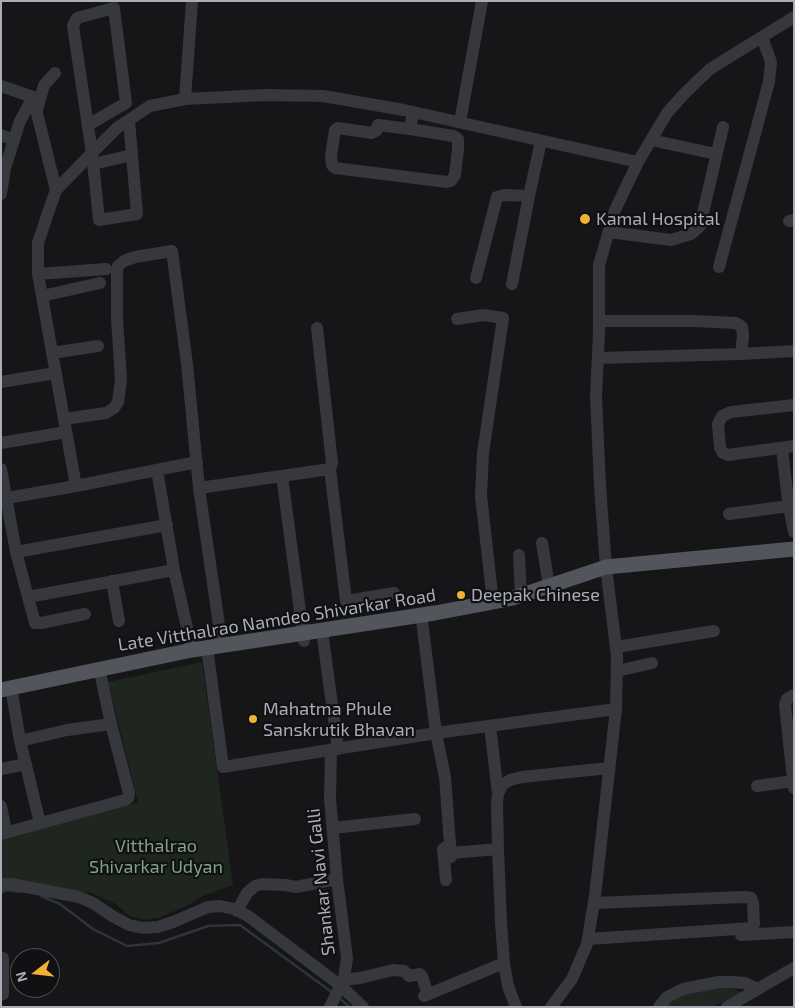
<!DOCTYPE html>
<style>
body{margin:0}
#map{position:relative;width:795px;height:1008px;overflow:hidden;background:#161618;font-family:"Exo 2",sans-serif}
canvas{display:block}
.frame{position:absolute;inset:0;border:2px solid #a8adb8;pointer-events:none}
.north{position:absolute;left:10px;top:948px;width:50px;height:50px;box-sizing:border-box;background:#111113;border:1px solid #4d4f55;border-radius:50%;rotate:254deg;font-size:14px;font-weight:700;line-height:20px;text-align:center;color:#a8adb8}
.north::after{content:'';display:block;margin:auto;width:18px;height:22px;background:#f2b134;clip-path:polygon(50% 0,100% 100%,50% 72%,0 100%)}
</style>
<div id="map">
<canvas width="795" height="1008"></canvas>
<div class="frame"></div>
<div class="north">N</div>
</div>
<script>
const ctx = document.querySelector('canvas').getContext('2d');
ctx.lineJoin = 'round';
function fillPath(path, color) { ctx.fillStyle = color; ctx.fill(path, 'evenodd'); }
const shape = rows => new Path2D(rows.map(r => 'M' + r).join(''));
function strokePath(path, color, width, dash) { ctx.strokeStyle = color; ctx.lineWidth = width; ctx.lineCap = dash ? 'butt' : 'round'; ctx.setLineDash(dash || []); ctx.stroke(path); }
function label(font, color, halo, rows, align = 'center') {
  ctx.font = font + ' "Exo 2",sans-serif'; ctx.lineWidth = 4.5; ctx.setLineDash([]); ctx.textBaseline = 'middle'; ctx.strokeStyle = halo; ctx.fillStyle = color; for (const [text, x, y, turn = 0] of rows) {
    ctx.save(); ctx.translate(x, y); ctx.rotate((+turn || 0) * Math.PI / 180); ctx.textAlign = isNaN(turn) ? turn : align; if (halo) ctx.strokeText(text, 0, 0); ctx.fillText(text, 0, 0); ctx.restore();
  }
}
const green = shape([
 [202,662,233,885,198,898,187,906,158,918,144,920,130,916,114,903,91,893,1,878,1,842,8,835,138,802,108,682],
 [727,986,740,992,714,1007,666,1007,670,995]
]);
const stream = shape([
 [1,892,8,890,19,892],
 [41,896,60,904,93,929,127,946,159,943,208,926,240,925,333,993],
 [339,998,350,1007]
]);
const minor = shape([
 [1,86,33,97],
 [185,99,192,1],
 [37,110,44,85,55,73],
 [460,122,482,1],
 [88,125,126,103,114,8,77,18,73,26,92,153,99,220,137,214,129,120],
 [410,129,453,136,458,139,458,149,455,175,451,181,447,182,335,168,332,165,331,156,335,130,338,128,372,133,376,131,378,125,410,129,413,112],
 [1,135,14,140],
 [651,140,716,154],
 [93,164,132,155],
 [1,194,5,168,20,121,33,97,56,190],
 [789,221,794,220],
 [609,232,671,240,691,234,700,226,723,127],
 [719,267,769,82,771,62,762,37],
 [38,274,106,269],
 [476,278,497,197,505,195,529,196],
 [512,284,529,196,541,141],
 [42,296,100,283],
 [457,319,483,315,503,318,483,453,481,496,493,602],
 [599,321,694,321,736,323,742,327,743,336,741,354],
 [52,353,98,346],
 [598,358,741,354,794,351],
 [1,382,56,373],
 [794,405,731,412,722,416,718,424,720,448,723,453,728,455,794,446],
 [64,419,106,413,114,408,118,402,121,380,117,319,117,271,118,266,124,261,135,257,172,251,187,364,199,488,330,469,332,463,317,328],
 [1,443,66,432],
 [782,448,788,501,794,532],
 [1,469,16,552,35,623,41,623,85,614],
 [330,469,346,601,394,593],
 [157,470,174,570,192,650],
 [282,476,304,641],
 [76,486,38,274,38,243,49,210,56,190,92,153,117,128,150,106,185,99,265,95,323,96,404,110,638,162],
 [199,488,222,645],
 [1,499,76,486,197,462],
 [729,514,789,506],
 [542,543,549,586],
 [16,552,167,525],
 [519,555,521,596],
 [112,581,119,621],
 [28,597,174,570],
 [422,621,436,733,445,777,451,857],
 [323,638,338,749],
 [207,647,223,767,436,733,616,709],
 [616,647,714,631],
 [617,671,652,663],
 [12,693,20,741,40,823],
 [794,695,787,699,785,705,794,788],
 [490,726,498,794],
 [20,741,67,730,111,724],
 [1,769,26,764],
 [757,786,793,781],
 [1,806,6,832],
 [333,828,415,819],
 [1,834,125,800,128,798,129,793,111,724,101,677],
 [451,853,498,849],
 [446,880,443,849,446,847],
 [1,884,11,884,79,897,93,903,114,917,129,925,143,928,158,927,173,922,208,907,220,906,234,909,248,916,341,986,363,1007],
 [237,911,247,893,255,886,262,884,285,885,296,887,337,879],
 [741,935,794,932],
 [588,939,752,928,754,924,753,903,751,898,744,897,594,903],
 [343,980,360,978,393,970,404,971,409,976,420,974,422,976,426,989,431,993],
 [1,995,3,994,3,958],
 [424,996,504,963],
 [330,1007,344,978,347,958,337,879,330,799,331,750],
 [516,1007,508,986,504,963,501,922,498,849,497,803,498,794,502,785,510,780,522,777,609,768],
 [551,1007,572,979,587,944,595,896,616,709,617,656,606,567,600,486,596,396,599,334,599,265,615,210,638,162,667,113,685,93,710,69,794,17],
 [659,1007,667,997,683,989,719,982,731,982,745,983,758,989],
 [727,1007,794,968]
]);
const major = shape([
 [1,690,192,650,435,613,493,602,513,598,606,567,794,549]
]);
const markers = [
 [585,219,6,"#f2b134"],
 [461,595,5,"#f2b134"],
 [253,719,5,"#f2b134"]
];
const poiNames = [
 ["Kamal Hospital",596,219],
 ["Deepak Chinese",471,595],
 ["Mahatma Phule",263,709],
 ["Sanskrutik Bhavan",263,730]
];
const streetNames = [
 ["Late Vitthalrao Namdeo Shivarkar Road",277,620,-9],
 ["Shankar Navi Galli",321,882,-96]
];
const parkNames = [
 ["Vitthalrao",156,846],
 ["Shivarkar Udyan",156,867]
];
fillPath(green, '#1e261f');
strokePath(stream, '#2c353c', 2.5);
strokePath(minor, '#37383d', 12);
strokePath(major, '#53555c', 15);
for (const [x, y, r, color] of markers) { const dot = new Path2D(); dot.arc(x, y, r, 0, 2 * Math.PI); ctx.fillStyle = color; ctx.fill(dot); strokePath(dot, '#111113', 2); }
label('18px', '#a8adb8', '#111113', poiNames, 'left');
label('18px', '#a8adb8', '#111113', streetNames);
label('18px', '#7fa381', '#111113', parkNames);
</script>
